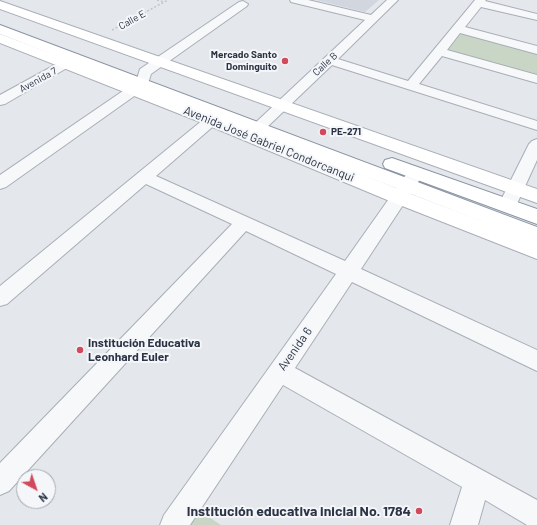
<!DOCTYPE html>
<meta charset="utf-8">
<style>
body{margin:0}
#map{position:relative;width:537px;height:525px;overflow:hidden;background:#e4e7ec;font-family:Barlow,sans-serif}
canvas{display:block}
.north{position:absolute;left:16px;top:469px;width:40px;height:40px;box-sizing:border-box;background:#f4f6f9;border:1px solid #a4a8b1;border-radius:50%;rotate:140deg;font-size:11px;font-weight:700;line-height:16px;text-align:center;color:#2b3445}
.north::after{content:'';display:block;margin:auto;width:14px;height:18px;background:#d1495b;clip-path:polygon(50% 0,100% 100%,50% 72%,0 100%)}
</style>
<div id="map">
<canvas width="537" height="525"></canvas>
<div class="north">N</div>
</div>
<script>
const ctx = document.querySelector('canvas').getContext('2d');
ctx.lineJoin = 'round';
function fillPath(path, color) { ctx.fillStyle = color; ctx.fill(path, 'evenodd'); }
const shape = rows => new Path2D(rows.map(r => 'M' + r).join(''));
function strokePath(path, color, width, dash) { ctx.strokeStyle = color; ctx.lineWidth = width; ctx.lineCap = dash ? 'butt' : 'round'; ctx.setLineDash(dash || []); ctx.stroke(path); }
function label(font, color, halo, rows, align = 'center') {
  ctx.font = font + ' Barlow,sans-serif'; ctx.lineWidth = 4; ctx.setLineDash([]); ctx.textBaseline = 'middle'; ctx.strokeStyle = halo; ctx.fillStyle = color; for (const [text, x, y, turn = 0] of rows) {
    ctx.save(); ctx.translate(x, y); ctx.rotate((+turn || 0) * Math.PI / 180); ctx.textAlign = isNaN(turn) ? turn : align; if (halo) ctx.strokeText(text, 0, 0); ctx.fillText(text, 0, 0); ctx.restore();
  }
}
const built = shape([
 [316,0,379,0,365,12]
]);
const green = shape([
 [460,32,537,52,537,75,445,50],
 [197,509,221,525,187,525]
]);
const path = shape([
 [157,0,164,2],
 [112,30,168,0]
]);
const street = shape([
 [290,0,308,0,371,15,387,0,398,0,338,59,408,81,475,0,486,0,485,1,537,14,537,20,481,7,465,27,537,46,537,54,460,33,447,50,537,75,537,83,442,56,419,84,537,121,537,130,332,65,263,131,258,132,253,131,251,128,253,125,365,20,291,2,290,0],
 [243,1,248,4,247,6,151,74,147,87,6,187,0,189,0,175,136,82,140,69,239,2,243,1],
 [75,54,79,55,81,58,79,61,5,104,0,105,0,95,75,54],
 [220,109,225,110,227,113,225,116,156,176,345,261,410,169,416,168,422,169,424,173,361,269,537,350,537,371,352,282,295,368,537,500,537,525,527,525,485,500,478,525,450,525,462,487,283,385,190,525,160,525,164,515,336,274,246,231,9,491,0,495,0,463,232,224,146,184,7,304,0,306,0,286,215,110,220,109],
 [537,139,537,160,516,206,513,210,507,212,501,210,498,206,529,144,532,141,537,139]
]);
const secondary = shape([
 [0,1,537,189,537,203,0,9,0,1],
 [0,34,217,116,406,192,537,242,537,259,392,202,205,124,0,43,0,34]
]);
const highway = shape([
 [0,25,537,227,537,243,0,34,0,25],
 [392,158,537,209,537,224,385,168,383,164,385,160,392,158]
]);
const markers = [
 [285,61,4,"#d1495b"],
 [323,132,4,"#d1495b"],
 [80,350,4,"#d1495b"],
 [419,511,4,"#d1495b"]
];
const farStreetnames = [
 ["Calle E",132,20,-29],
 ["Calle B",325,64,-43],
 ["Avenida 7",38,80,-29]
];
const farPoinames = [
 ["Mercado Santo",277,55],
 ["Dominguito",277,67],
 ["PE-271",331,132,"left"]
];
const streetNames = [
 ["Avenida José Gabriel Condorcanqui",269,144,22],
 ["Avenida 6",295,349,-55]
];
const poiNames = [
 ["Institución Educativa",88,343],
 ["Leonhard Euler",88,357]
];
const nearPoinames = [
 ["Institución educativa inicial No. 1784",411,511]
];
fillPath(built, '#d2d6de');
fillPath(green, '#c9d6c5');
strokePath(street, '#a9aeb7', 2);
strokePath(secondary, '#a9aeb7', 2);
strokePath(highway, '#8b94a3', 2);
strokePath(path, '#c2c5cb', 1.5, [2, 2]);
fillPath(street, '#f7f8fa');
fillPath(secondary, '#fff');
fillPath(highway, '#fff');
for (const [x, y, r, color] of markers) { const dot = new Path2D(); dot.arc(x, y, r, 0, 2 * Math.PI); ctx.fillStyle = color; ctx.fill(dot); strokePath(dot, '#f4f6f9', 1.5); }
label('10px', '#2b3445', '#f4f6f9', farStreetnames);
label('bold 10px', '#2b3445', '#f4f6f9', farPoinames, 'right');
label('12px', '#2b3445', '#f4f6f9', streetNames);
label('bold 12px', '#2b3445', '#f4f6f9', poiNames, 'left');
label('bold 14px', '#2b3445', '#f4f6f9', nearPoinames, 'right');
</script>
